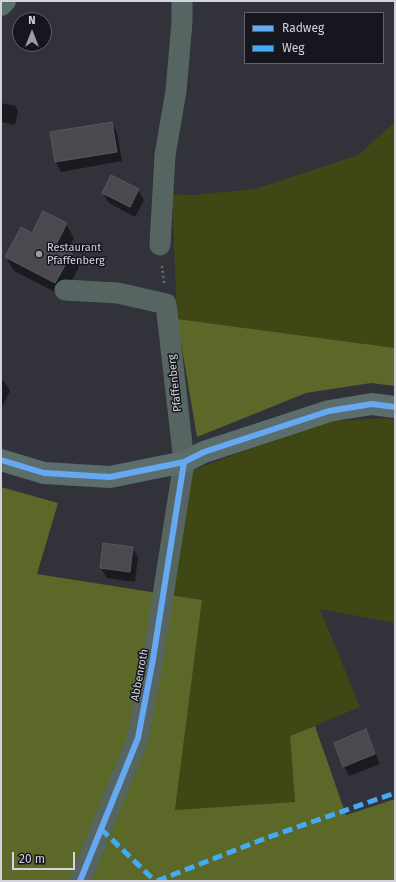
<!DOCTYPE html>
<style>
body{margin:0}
#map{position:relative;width:396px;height:882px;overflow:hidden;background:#31323a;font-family:"Fira Sans",sans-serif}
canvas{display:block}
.frame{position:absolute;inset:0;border:2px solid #d2d3de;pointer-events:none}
.legend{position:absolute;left:244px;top:12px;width:140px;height:52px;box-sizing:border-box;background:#16171e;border:1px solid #61626b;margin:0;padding:5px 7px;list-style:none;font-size:12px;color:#d2d3de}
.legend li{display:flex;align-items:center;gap:8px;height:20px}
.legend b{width:20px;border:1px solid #61626b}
.north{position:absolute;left:12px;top:12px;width:40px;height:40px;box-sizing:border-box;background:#16171e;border:1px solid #61626b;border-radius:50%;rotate:0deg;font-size:11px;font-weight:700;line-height:16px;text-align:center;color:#d2d3de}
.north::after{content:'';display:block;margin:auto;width:14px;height:18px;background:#9a9ba5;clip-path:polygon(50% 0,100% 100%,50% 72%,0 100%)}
.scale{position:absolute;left:12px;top:852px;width:63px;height:18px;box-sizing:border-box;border:2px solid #d2d3de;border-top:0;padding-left:5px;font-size:12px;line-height:14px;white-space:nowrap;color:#d2d3de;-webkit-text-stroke:3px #16171e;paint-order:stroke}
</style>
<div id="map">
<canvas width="396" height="882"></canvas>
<div class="frame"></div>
<ul class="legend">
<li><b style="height:5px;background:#66a8f1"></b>Radweg</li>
<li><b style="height:5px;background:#42abf6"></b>Weg</li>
</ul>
<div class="north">N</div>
<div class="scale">20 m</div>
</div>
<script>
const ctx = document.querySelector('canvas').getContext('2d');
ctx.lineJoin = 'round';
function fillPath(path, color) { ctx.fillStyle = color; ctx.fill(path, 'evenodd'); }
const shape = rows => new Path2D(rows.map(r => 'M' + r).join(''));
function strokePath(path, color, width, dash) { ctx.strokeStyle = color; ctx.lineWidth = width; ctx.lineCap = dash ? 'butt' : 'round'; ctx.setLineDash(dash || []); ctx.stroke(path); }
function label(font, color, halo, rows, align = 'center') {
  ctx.font = font + ' "Fira Sans",sans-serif'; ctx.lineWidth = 3; ctx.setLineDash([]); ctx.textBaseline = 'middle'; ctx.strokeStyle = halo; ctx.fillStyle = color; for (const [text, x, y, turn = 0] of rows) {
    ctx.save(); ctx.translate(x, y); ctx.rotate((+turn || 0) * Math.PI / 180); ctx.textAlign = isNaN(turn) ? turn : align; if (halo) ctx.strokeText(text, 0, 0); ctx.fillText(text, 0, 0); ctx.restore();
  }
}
const green = shape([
 [395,122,395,348,177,319,172,194,193,195,255,189,358,155],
 [386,418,395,420,395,623,320,609,360,707,290,736,295,802,175,810,202,600,171,595,191,471,320,422]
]);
const forest = shape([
 [177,319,395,348,395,386,371,383,306,393,197,437],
 [1,487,58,503,37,574,202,600,175,810,295,802,290,736,315,726,346,815,395,799,395,881,1,881]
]);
const shadow = shape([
 [1,103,15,106,18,111,15,125,1,122],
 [112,123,117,133,122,161,61,172,56,162],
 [138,190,144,200,135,217,109,203,103,193],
 [66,224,74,238,67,252,71,254,79,267,63,296,14,271,6,257,32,235],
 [1,379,4,381,10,391,1,409],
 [132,548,138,557,135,582,107,578,101,568],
 [365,730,380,764,349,776,344,766]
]);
const building = shape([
 [112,122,117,152,55,162,50,132,112,122],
 [111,175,139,189,130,207,102,193,111,175],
 [43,211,67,223,56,245,72,253,55,283,5,257,21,227,32,233,43,211],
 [103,543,133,547,130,572,100,568,103,543],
 [366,729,375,754,343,767,334,743,366,729]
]);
const path = shape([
 [162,266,164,283]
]);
const minor = shape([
 [160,245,165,155,176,91,182,22,182,1],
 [65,290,118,293,166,304,184,462,153,659,138,738,80,881]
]);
const major = shape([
 [1,5,5,1],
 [1,460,44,473,110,477,184,462,204,452,329,411,372,404,395,407]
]);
const quiet = shape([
 [101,829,155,881],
 [157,881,266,838,395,793]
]);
const cycleway = shape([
 [1,460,44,473,110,477,184,462,204,452,329,411,372,404,395,407],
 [80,881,138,738,153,659,184,462]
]);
const markers = [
 [39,254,4,"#9a9ba5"]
];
const poiNames = [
 ["Restaurant",47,248],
 ["Pfaffenberg",47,261]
];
const streetNames = [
 ["Pfaffenberg",175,383,-96],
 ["Abbenroth",140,675,-79]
];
fillPath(green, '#3f4814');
fillPath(forest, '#5c6828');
fillPath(shadow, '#0007');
fillPath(building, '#4b4950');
strokePath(building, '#59575d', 1);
strokePath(path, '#646e6d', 2.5, [2, 3]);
strokePath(minor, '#566562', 21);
strokePath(major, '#5c6e6b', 22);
strokePath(quiet, '#42abf6', 5, [10, 5]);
strokePath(cycleway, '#66a8f1', 6);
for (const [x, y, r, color] of markers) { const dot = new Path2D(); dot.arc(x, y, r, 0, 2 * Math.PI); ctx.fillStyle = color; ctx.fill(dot); strokePath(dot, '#16171e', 1.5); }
label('11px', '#d2d3de', '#16171e', poiNames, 'left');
label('11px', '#d2d3de', '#16171e', streetNames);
</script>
